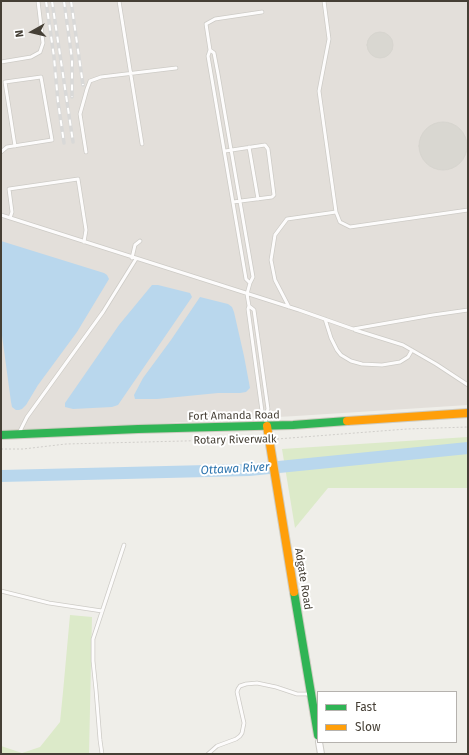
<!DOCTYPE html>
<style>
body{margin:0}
#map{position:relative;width:469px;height:755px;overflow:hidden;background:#efeee9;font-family:"Fira Sans",sans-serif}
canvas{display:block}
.frame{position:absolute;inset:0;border:2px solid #453f35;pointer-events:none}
.legend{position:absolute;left:317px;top:691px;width:140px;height:52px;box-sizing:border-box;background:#fff;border:1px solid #b5b2ae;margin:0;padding:5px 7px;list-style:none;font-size:12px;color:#453f35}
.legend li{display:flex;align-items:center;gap:8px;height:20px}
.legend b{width:20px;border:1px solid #b5b2ae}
.north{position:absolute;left:12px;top:12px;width:40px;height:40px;-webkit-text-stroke:3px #fff;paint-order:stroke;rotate:262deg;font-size:11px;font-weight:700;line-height:16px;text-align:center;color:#453f35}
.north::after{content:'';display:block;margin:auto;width:14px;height:18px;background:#453f35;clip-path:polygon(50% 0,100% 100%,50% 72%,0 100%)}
</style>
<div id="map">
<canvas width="469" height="755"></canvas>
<div class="frame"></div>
<ul class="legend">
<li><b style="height:5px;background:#30b455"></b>Fast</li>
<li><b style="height:5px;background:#ff9f0a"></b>Slow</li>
</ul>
<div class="north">N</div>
</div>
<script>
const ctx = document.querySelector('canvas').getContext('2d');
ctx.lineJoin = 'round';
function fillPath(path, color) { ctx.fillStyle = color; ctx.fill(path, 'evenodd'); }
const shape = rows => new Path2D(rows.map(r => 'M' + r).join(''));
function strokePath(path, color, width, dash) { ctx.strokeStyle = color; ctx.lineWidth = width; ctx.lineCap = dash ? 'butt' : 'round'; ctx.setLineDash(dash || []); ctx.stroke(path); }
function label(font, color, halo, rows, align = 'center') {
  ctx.font = font + ' "Fira Sans",sans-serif'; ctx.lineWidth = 4; ctx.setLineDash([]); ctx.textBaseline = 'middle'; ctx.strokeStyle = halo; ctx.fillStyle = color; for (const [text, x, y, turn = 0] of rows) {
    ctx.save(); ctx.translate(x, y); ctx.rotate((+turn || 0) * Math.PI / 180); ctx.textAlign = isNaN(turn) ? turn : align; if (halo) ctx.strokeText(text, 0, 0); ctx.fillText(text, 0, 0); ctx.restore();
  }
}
const industrial = shape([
 [1,1,468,1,468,405,296,416,1,432]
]);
const green = shape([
 [468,437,468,488,328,488,295,528,282,449],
 [70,615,92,617,89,754,1,754,1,746,22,753,40,747,60,722,63,692]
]);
const water = shape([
 [1,241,104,273,107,275,109,279,77,332,38,385,26,405,22,409,19,410,16,410,12,407,11,402,1,328],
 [152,285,158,285,190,293,192,297,118,405,112,407,73,409,65,407,65,403,119,325],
 [200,297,228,304,232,307,234,312,244,356,250,388,246,392,240,393,218,393,157,399,135,399,134,395,143,378,171,340]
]);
const river = shape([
 [1,476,249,470,468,448]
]);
const building = shape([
 '367 45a13 13 0 1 1 26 0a13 13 0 1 1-26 0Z',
 '419 146a24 24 0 1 1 48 0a24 24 0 1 1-48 0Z'
]);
const path = shape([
 [277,439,407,429,468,427],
 [1,449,23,449,66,444,262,439]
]);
const lane = shape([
 [119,1,142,144],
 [210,50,214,53,218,74,253,277,250,283,247,294,249,306,248,309,262,411,265,416,266,424],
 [1,62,31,57,40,52,43,43,38,1],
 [249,147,258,199],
 [225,151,265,145,268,149,274,195,272,197,233,202],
 [1,152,7,147,52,140,41,77,5,82,15,146],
 [86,152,80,114,87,89,90,81,101,77,176,68],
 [336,212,340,222,350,227,468,210],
 [1,215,299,310,353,329,433,315,468,310],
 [10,218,12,212,9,189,78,179,86,230,84,242],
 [132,258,135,245,140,241],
 [250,283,246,279,208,56,210,50,206,24,215,19,262,12],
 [249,306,254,310,268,409,265,416],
 [289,307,275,280,271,260,275,235,287,219,336,212,319,91,329,39,324,1],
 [325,319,331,338,337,350,341,355,351,361,362,364,382,365,400,362,408,357,412,350],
 [355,330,403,345,436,364,468,385],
 [19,433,27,417,103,312,136,259],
 [1,591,49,603,102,611],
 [102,754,100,740,96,690,93,661,93,639,124,545],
 [208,754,217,746,236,739,240,736,242,733,244,723,237,692,238,689,240,686,246,684,257,683,276,687,297,694,311,694]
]);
const street = shape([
 [319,742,321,754]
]);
const fast = shape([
 [1,435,138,429,293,425,347,421],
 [294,592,318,735]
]);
const slow = shape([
 [347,421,468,413],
 [267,426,294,592]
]);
const rail = shape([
 [46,1,54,57,58,102,64,143],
 [52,1,73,142],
 [64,1,72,59,72,97],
 [71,1,83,85]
]);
const streetNames = [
 ["Fort Amanda Road",234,416,-1],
 ["Rotary Riverwalk",235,440,-1],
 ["Adgate Road",303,579,81]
];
const waterNames = [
 ["Ottawa River",235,469,-3]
];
fillPath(industrial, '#e3dfda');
fillPath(green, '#dceac9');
fillPath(water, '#b9d7ed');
strokePath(river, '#b9d7ed', 12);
fillPath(building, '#d9d7d1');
strokePath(building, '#d7d5cf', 1);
strokePath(lane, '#cdcbc6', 4.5);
strokePath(street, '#cdcbc6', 8);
strokePath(fast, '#cecbc0', 10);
strokePath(slow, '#cecbc0', 10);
strokePath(path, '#d0ceca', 1, [2, 2]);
strokePath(lane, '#fdfcfc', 3);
strokePath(street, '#fdfcfc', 6);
strokePath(fast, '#30b455', 8);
strokePath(slow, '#ff9f0a', 8);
strokePath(rail, '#d9d9d8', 3.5);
strokePath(rail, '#fff', 2, [6]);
label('11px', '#453f35', '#fff', streetNames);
label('italic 12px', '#3076af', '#fff', waterNames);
</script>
